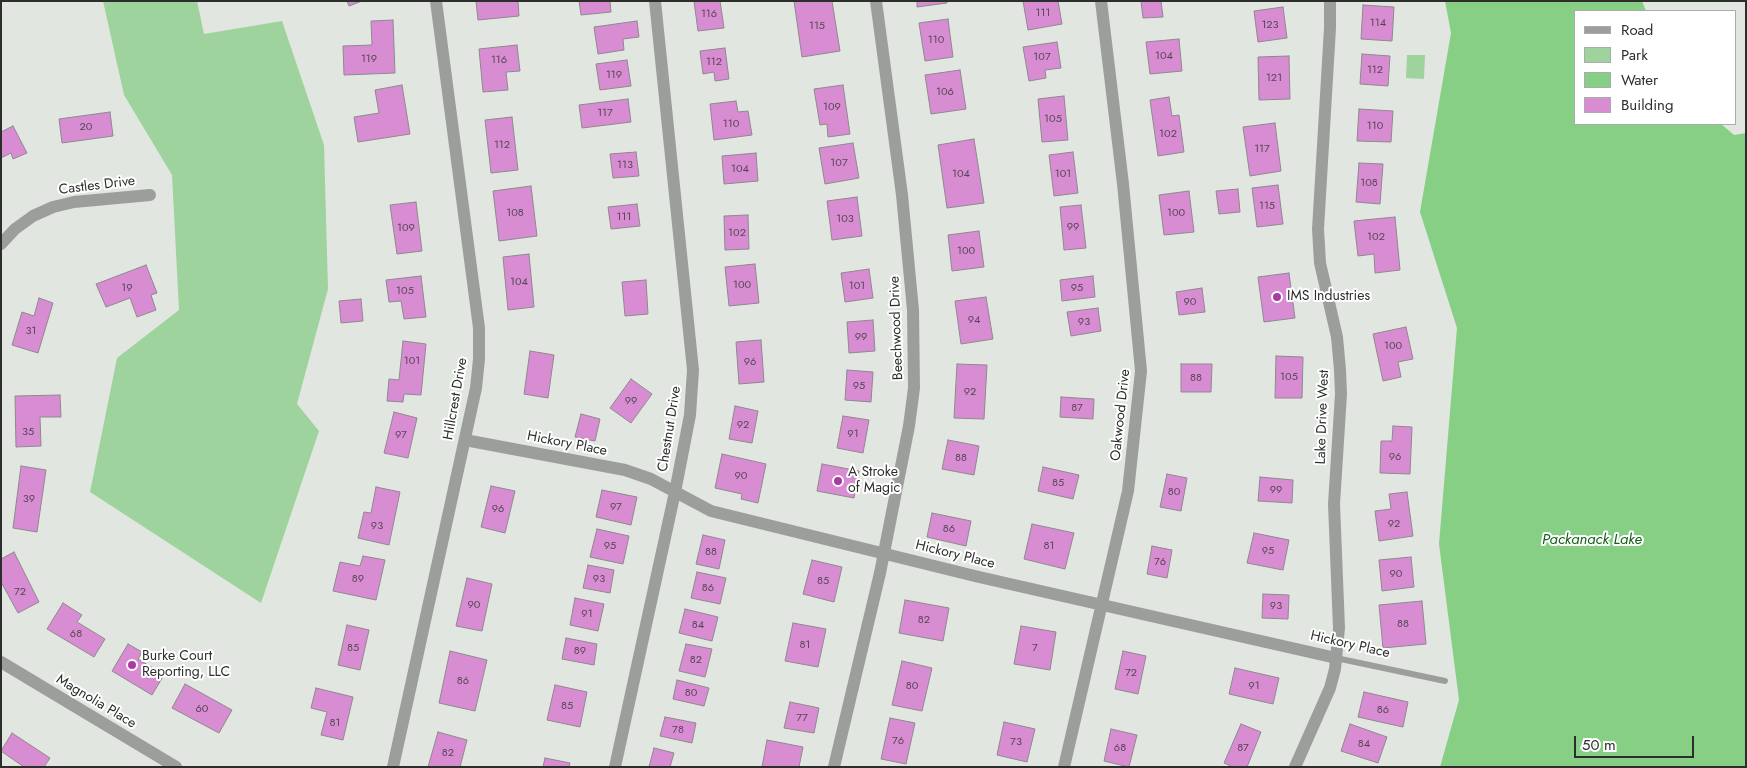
<!DOCTYPE html>
<style>
body{margin:0}
#map{position:relative;width:1747px;height:768px;overflow:hidden;background:#e1e6e1;font-family:Jost,sans-serif}
canvas{display:block}
.frame{position:absolute;inset:0;border:2px solid #2c2e2c;pointer-events:none}
.legend{position:absolute;left:1574px;top:10px;width:162px;height:115px;box-sizing:border-box;background:#fff;border:1px solid #ababab;margin:0;padding:6px 9px;list-style:none;font-size:15px;color:#2c2e2c}
.legend li{display:flex;align-items:center;gap:10px;height:25px}
.legend b{width:25px;border:1px solid #ababab}
.scale{position:absolute;left:1574px;top:736px;width:120px;height:22px;box-sizing:border-box;border:2px solid #2c2e2c;border-top:0;padding-left:6px;font-size:15px;line-height:18px;white-space:nowrap;color:#2c2e2c;-webkit-text-stroke:4px #fff;paint-order:stroke}
</style>
<div id="map">
<canvas width="1747" height="768"></canvas>
<div class="frame"></div>
<ul class="legend">
<li><b style="height:6px;background:#9c9e9c"></b>Road</li>
<li><b style="height:14px;background:#9fd39d"></b>Park</li>
<li><b style="height:14px;background:#86cf84"></b>Water</li>
<li><b style="height:14px;background:#d88dd2"></b>Building</li>
</ul>
<div class="scale">50 m</div>
</div>
<script>
const ctx = document.querySelector('canvas').getContext('2d');
ctx.lineJoin = 'round';
function fillPath(path, color) { ctx.fillStyle = color; ctx.fill(path, 'evenodd'); }
const shape = rows => new Path2D(rows.map(r => 'M' + r).join(''));
function strokePath(path, color, width, dash) { ctx.strokeStyle = color; ctx.lineWidth = width; ctx.lineCap = dash ? 'butt' : 'round'; ctx.setLineDash(dash || []); ctx.stroke(path); }
function label(font, color, halo, rows, align = 'center') {
  ctx.font = font + ' Jost,sans-serif'; ctx.lineWidth = 4; ctx.setLineDash([]); ctx.textBaseline = 'middle'; ctx.strokeStyle = halo; ctx.fillStyle = color; for (const [text, x, y, turn = 0] of rows) {
    ctx.save(); ctx.translate(x, y); ctx.rotate((+turn || 0) * Math.PI / 180); ctx.textAlign = isNaN(turn) ? turn : align; if (halo) ctx.strokeText(text, 0, 0); ctx.fillText(text, 0, 0); ctx.restore();
  }
}
const green = shape([
 [103,1,197,1,204,34,282,21,324,145,328,289,297,404,319,431,261,603,90,492,117,358,179,310,172,175,124,95],
 [1407,55,1425,55,1424,79,1406,78]
]);
const water = shape([
 [1445,1,1642,1,1646,11,1576,11,1576,124,1721,124,1734,135,1746,133,1746,767,1440,767,1459,700,1439,544,1457,328,1420,212,1451,33]
]);
const building = shape([
 [347,1,362,1,349,6,347,1],
 [476,1,518,1,519,16,478,20,476,1],
 [579,1,610,1,611,12,581,15,579,1],
 [694,1,720,1,724,28,698,31,694,1],
 [794,1,832,1,840,51,802,57,794,1],
 [917,1,947,1,947,3,917,7,917,1],
 [1023,1,1058,1,1062,24,1028,30,1023,1],
 [1141,1,1161,1,1163,17,1143,18,1141,1],
 [1363,5,1394,7,1392,41,1361,39,1363,5],
 [1283,7,1287,38,1258,42,1254,11,1283,7],
 [948,19,953,57,925,61,919,23,948,19],
 [393,20,395,73,344,75,343,46,372,45,371,21,393,20],
 [637,21,639,37,623,39,624,50,598,54,594,27,637,21],
 [1179,39,1182,71,1150,74,1146,42,1179,39],
 [1057,42,1061,68,1045,70,1046,78,1029,81,1023,47,1057,42],
 [517,45,520,71,506,72,508,90,483,92,479,49,517,45],
 [725,48,729,79,715,81,714,72,703,74,700,51,725,48],
 [1362,54,1390,56,1388,86,1360,84,1362,54],
 [1289,56,1290,99,1259,100,1258,57,1289,56],
 [627,60,631,86,600,90,596,64,627,60],
 [960,70,966,109,931,114,925,75,960,70],
 [402,85,410,134,358,142,354,117,379,113,375,90,402,85],
 [843,85,850,134,828,137,827,124,820,125,814,89,843,85],
 [1064,96,1068,140,1042,142,1038,99,1064,96],
 [1169,97,1172,116,1179,115,1184,152,1158,156,1150,100,1169,97],
 [628,99,631,122,582,128,579,105,628,99],
 [736,101,738,112,748,111,752,135,714,140,710,104,736,101],
 [1359,109,1393,111,1391,142,1357,141,1359,109],
 [110,112,113,136,62,143,59,119,110,112],
 [512,117,518,170,491,173,485,120,512,117],
 [1275,123,1281,171,1250,176,1243,127,1275,123],
 [13,126,27,153,13,159,11,153,1,158,1,132,13,126],
 [974,139,984,203,947,208,938,145,974,139],
 [853,143,859,178,825,184,819,148,853,143],
 [636,152,639,176,613,178,610,154,636,152],
 [1073,152,1078,193,1054,196,1049,155,1073,152],
 [756,153,758,181,724,184,722,156,756,153],
 [1359,163,1383,164,1380,204,1356,202,1359,163],
 [1278,185,1283,224,1257,227,1252,188,1278,185],
 [531,186,537,236,499,241,493,191,531,186],
 [1238,189,1240,212,1219,214,1216,191,1238,189],
 [1189,191,1194,232,1164,235,1159,195,1189,191],
 [857,197,862,236,832,240,827,201,857,197],
 [416,202,422,251,397,254,390,205,416,202],
 [637,204,640,226,611,229,608,207,637,204],
 [1081,205,1086,248,1064,250,1060,207,1081,205],
 [748,215,749,249,725,250,724,216,748,215],
 [1395,217,1400,270,1375,273,1374,254,1358,256,1354,221,1395,217],
 [979,231,984,267,952,271,948,235,979,231],
 [529,254,534,307,508,310,503,257,529,254],
 [755,264,759,303,729,306,725,267,755,264],
 [146,265,157,293,151,295,156,310,137,317,130,298,106,307,96,284,146,265],
 [869,269,873,298,845,302,841,273,869,269],
 [1289,273,1295,318,1264,322,1258,277,1289,273],
 [421,276,426,317,404,319,401,301,389,302,386,280,421,276],
 [1093,276,1095,297,1062,301,1060,280,1093,276],
 [646,280,648,314,625,316,622,282,646,280],
 [1202,288,1205,312,1179,315,1176,292,1202,288],
 [986,297,993,339,961,344,955,301,986,297],
 [39,298,53,303,38,353,12,345,22,312,34,316,39,298],
 [361,299,363,321,341,323,339,301,361,299],
 [1098,308,1101,331,1071,336,1067,312,1098,308],
 [873,320,875,351,849,353,847,322,873,320],
 [1406,327,1413,359,1398,362,1401,377,1383,381,1373,334,1406,327],
 [761,340,764,382,739,384,736,342,761,340],
 [403,341,426,344,421,395,404,394,403,402,387,401,389,379,399,380,403,341],
 [530,351,554,355,548,398,524,394,530,351],
 [1276,356,1303,357,1302,398,1275,398,1276,356],
 [957,364,987,365,984,419,954,418,957,364],
 [1181,364,1212,364,1211,392,1181,392,1181,364],
 [847,370,873,372,871,402,845,400,847,370],
 [631,379,652,394,631,423,610,408,631,379],
 [60,395,61,417,40,417,41,446,16,447,15,396,60,395],
 [1061,397,1094,399,1093,419,1060,417,1061,397],
 [735,406,758,411,752,443,729,439,735,406],
 [394,412,417,418,408,458,384,453,394,412],
 [581,414,600,419,595,441,575,437,581,414],
 [843,416,869,420,863,453,837,448,843,416],
 [1393,426,1412,427,1410,474,1380,473,1381,441,1392,441,1393,426],
 [948,440,979,446,974,475,942,469,948,440],
 [722,454,766,464,758,503,741,499,742,494,715,488,722,454],
 [822,464,859,471,854,498,817,491,822,464],
 [21,466,46,470,37,532,13,528,21,466],
 [1043,467,1079,475,1073,499,1038,491,1043,467],
 [1167,474,1187,478,1181,511,1160,507,1167,474],
 [1260,477,1293,480,1292,503,1258,501,1260,477],
 [491,486,515,491,505,533,481,527,491,486],
 [376,487,400,492,389,545,358,538,364,512,371,513,376,487],
 [602,490,637,497,631,525,596,517,602,490],
 [1407,492,1413,536,1379,541,1375,511,1391,509,1389,494,1407,492],
 [932,513,971,521,966,546,927,537,932,513],
 [1032,524,1074,533,1065,569,1024,559,1032,524],
 [597,529,629,536,623,564,590,557,597,529],
 [1254,533,1289,540,1283,570,1247,563,1254,533],
 [703,535,725,540,719,569,696,564,703,535],
 [1152,546,1172,550,1167,578,1147,574,1152,546],
 [14,552,39,602,18,613,1,582,1,559,14,552],
 [363,556,385,560,376,600,333,591,340,562,360,566,363,556],
 [1411,557,1414,587,1382,591,1379,560,1411,557],
 [812,560,842,567,834,602,803,594,812,560],
 [588,565,614,570,610,593,583,588,588,565],
 [697,572,726,578,720,604,691,598,697,572],
 [467,578,492,584,482,631,456,626,467,578],
 [1263,594,1289,595,1288,619,1262,618,1263,594],
 [575,598,604,604,598,631,570,625,575,598],
 [905,600,949,608,943,641,899,633,905,600],
 [1422,601,1426,644,1383,648,1379,605,1422,601],
 [63,603,82,615,77,622,105,639,94,657,47,629,63,603],
 [685,609,718,617,712,641,679,633,685,609],
 [793,623,826,629,818,667,785,661,793,623],
 [347,625,369,630,360,670,338,665,347,625],
 [1021,626,1056,632,1050,670,1014,664,1021,626],
 [566,638,597,644,594,665,562,659,566,638],
 [128,644,142,652,138,659,164,675,152,695,112,671,128,644],
 [686,644,712,649,705,677,679,671,686,644],
 [450,651,487,660,475,711,439,703,450,651],
 [1123,651,1146,656,1138,694,1115,689,1123,651],
 [902,661,932,668,922,711,892,705,902,661],
 [1235,668,1279,678,1273,704,1229,694,1235,668],
 [677,680,709,688,704,706,673,699,677,680],
 [185,684,232,710,219,733,172,708,185,684],
 [555,685,587,692,580,727,547,720,555,685],
 [316,688,353,697,343,740,321,735,327,712,311,708,316,688],
 [1364,692,1408,702,1403,727,1358,717,1364,692],
 [790,702,819,708,814,733,784,728,790,702],
 [665,717,696,723,692,743,660,736,665,717],
 [890,718,915,723,906,764,881,759,890,718],
 [1004,722,1035,729,1027,762,997,755,1004,722],
 [1241,724,1261,732,1247,767,1233,767,1224,763,1241,724],
 [1350,724,1387,737,1378,763,1341,751,1350,724],
 [1111,729,1137,735,1129,767,1104,761,1111,729],
 [438,732,467,740,460,767,428,767,438,732],
 [12,733,50,758,44,767,24,767,1,751,12,733],
 [767,740,803,747,799,767,762,767,767,740],
 [654,748,674,753,670,767,649,767,654,748],
 [545,758,570,763,569,767,543,767,545,758]
]);
const service = shape([
 [1336,658,1445,681]
]);
const minor = shape([
 [1,244,15,229,33,216,53,207,74,202,150,195],
 [465,440,625,470,651,479,711,511,979,577,1336,658],
 [1,662,176,767],
 [393,767,476,388,479,359,479,328,436,1],
 [615,767,675,492,690,415,693,370,655,1],
 [834,767,880,573,909,426,914,388,913,310,902,195,876,1],
 [1064,767,1128,491,1141,371,1123,184,1101,1]
]);
const tertiary = shape([
 [1295,767,1330,688,1335,669,1339,628,1334,504,1341,394,1340,370,1337,337,1320,263,1318,229,1330,28,1330,1]
]);
const markers = [
 [1277,297,5,"#a63ea1"],
 [838,481,5,"#a63ea1"],
 [132,665,5,"#a63ea1"]
];
const numberNames = [
 ["111",1043,13],
 ["116",709,14],
 ["114",1378,23],
 ["123",1270,25],
 ["115",817,26],
 ["110",936,40],
 ["104",1164,56],
 ["107",1042,57],
 ["119",369,59],
 ["116",499,60],
 ["112",714,62],
 ["112",1375,70],
 ["119",614,75],
 ["121",1274,78],
 ["106",945,92],
 ["109",832,107],
 ["117",605,113],
 ["105",1053,119],
 ["110",731,124],
 ["110",1375,126],
 ["20",86,127],
 ["102",1168,134],
 ["112",502,145],
 ["117",1262,149],
 ["107",839,163],
 ["113",625,165],
 ["104",740,169],
 ["104",961,174],
 ["101",1063,174],
 ["108",1369,183],
 ["115",1267,206],
 ["108",515,213],
 ["100",1176,213],
 ["111",624,217],
 ["103",845,219],
 ["99",1073,227],
 ["109",406,228],
 ["102",737,233],
 ["102",1376,237],
 ["100",966,251],
 ["104",519,282],
 ["100",742,285],
 ["101",857,286],
 ["19",127,288],
 ["95",1077,288],
 ["105",405,291],
 ["90",1190,302],
 ["94",974,320],
 ["93",1084,322],
 ["31",31,331],
 ["99",861,337],
 ["100",1393,346],
 ["101",412,361],
 ["96",750,362],
 ["105",1289,377],
 ["88",1196,378],
 ["95",859,386],
 ["92",970,392],
 ["99",631,401],
 ["87",1077,408],
 ["92",743,425],
 ["35",28,432],
 ["91",853,434],
 ["97",401,435],
 ["96",1395,457],
 ["88",961,458],
 ["90",741,476],
 ["85",1058,483],
 ["99",1276,490],
 ["80",1174,492],
 ["39",29,499],
 ["97",616,507],
 ["96",498,509],
 ["92",1394,524],
 ["93",377,526],
 ["86",949,529],
 ["95",610,546],
 ["81",1049,546],
 ["95",1268,551],
 ["88",711,552],
 ["76",1160,562],
 ["90",1396,574],
 ["89",358,579],
 ["93",599,579],
 ["85",823,581],
 ["86",708,588],
 ["72",20,592],
 ["90",474,605],
 ["93",1276,606],
 ["91",587,614],
 ["82",924,620],
 ["88",1403,624],
 ["84",698,625],
 ["68",76,634],
 ["81",805,645],
 ["85",353,648],
 ["7",1035,648],
 ["89",580,651],
 ["82",696,660],
 ["72",1131,673],
 ["86",463,681],
 ["80",912,686],
 ["91",1254,686],
 ["80",691,693],
 ["85",567,706],
 ["60",202,709],
 ["86",1383,710],
 ["77",802,718],
 ["81",335,723],
 ["78",678,730],
 ["76",898,741],
 ["73",1016,742],
 ["84",1364,744],
 ["68",1120,748],
 ["87",1243,748],
 ["82",448,753]
];
const streetNames = [
 ["Castles Drive",97,186,-7],
 ["Beechwood Drive",897,328,-92],
 ["Hillcrest Drive",456,399,-80],
 ["Oakwood Drive",1121,415,-84],
 ["Lake Drive West",1323,417,-88],
 ["Chestnut Drive",670,429,-81],
 ["Hickory Place",567,444,11],
 ["Hickory Place",955,555,14],
 ["Hickory Place",1350,645,13],
 ["Magnolia Place",96,702,31]
];
const poiNames = [
 ["IMS Industries",1287,297],
 ["A Stroke",848,473],
 ["of Magic",848,489],
 ["Burke Court",142,657],
 ["Reporting, LLC",142,673]
];
const waterNames = [
 ["Packanack Lake",1592,540]
];
fillPath(green, '#9fd39d');
fillPath(water, '#86cf84');
fillPath(building, '#d88dd2');
strokePath(building, '#8d898d', 1);
strokePath(service, '#9c9e9c', 6);
strokePath(minor, '#9c9e9c', 12);
strokePath(tertiary, '#9c9e9c', 12);
for (const [x, y, r, color] of markers) { const dot = new Path2D(); dot.arc(x, y, r, 0, 2 * Math.PI); ctx.fillStyle = color; ctx.fill(dot); strokePath(dot, '#fff', 2); }
label('11px', '#574656', null, numberNames);
label('14px', '#2c2e2c', '#fff', streetNames);
label('14px', '#2c2e2c', '#fff', poiNames, 'left');
label('italic 15px', '#166019', '#fff', waterNames);
</script>
